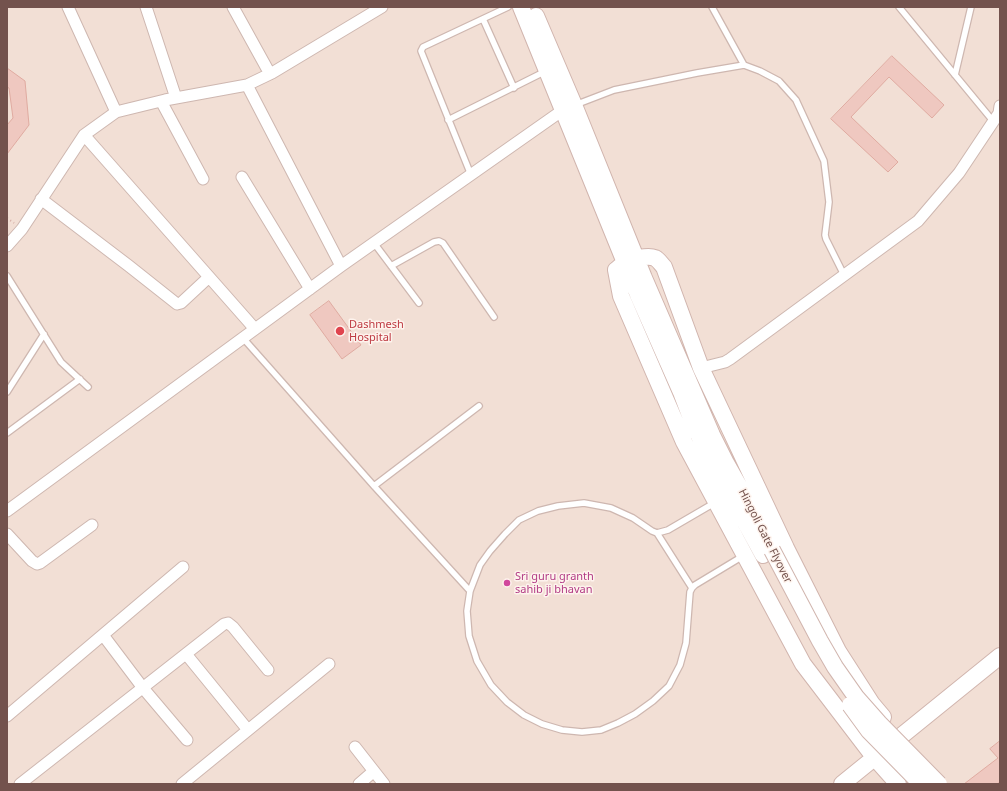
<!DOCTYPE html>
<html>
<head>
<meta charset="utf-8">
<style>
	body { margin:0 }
	#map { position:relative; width:1007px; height:791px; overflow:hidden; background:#fbeee7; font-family:"Noto Sans",sans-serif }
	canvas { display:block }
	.frame { position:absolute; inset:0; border:8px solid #73524d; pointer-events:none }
</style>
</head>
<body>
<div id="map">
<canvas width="1007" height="791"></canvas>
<div class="frame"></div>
</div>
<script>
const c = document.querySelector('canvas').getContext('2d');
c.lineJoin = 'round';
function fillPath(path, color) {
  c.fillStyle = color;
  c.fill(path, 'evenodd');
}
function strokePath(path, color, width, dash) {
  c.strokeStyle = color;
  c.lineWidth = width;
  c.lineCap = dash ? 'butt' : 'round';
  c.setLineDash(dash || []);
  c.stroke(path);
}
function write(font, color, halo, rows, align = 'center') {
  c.font = font + ' "Noto Sans",sans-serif';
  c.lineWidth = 3;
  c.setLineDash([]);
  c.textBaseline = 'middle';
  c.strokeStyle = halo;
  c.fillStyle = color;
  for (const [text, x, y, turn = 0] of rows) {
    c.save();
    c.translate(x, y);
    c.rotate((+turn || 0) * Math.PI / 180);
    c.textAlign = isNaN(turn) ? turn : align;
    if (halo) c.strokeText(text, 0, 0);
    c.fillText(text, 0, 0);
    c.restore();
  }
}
const residential = new Path2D(`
	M7,7h993v777h-993z`);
const building = new Path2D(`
	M892,56l52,49 -12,13 -43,-41 -38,40 47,45 -10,10 -57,-53z
	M7,68l18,13 4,44 -22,29v-29l6,-7 -4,-30 -2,-1z
	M329,301l32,44 -19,14 -32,-44z
	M1000,741v41l-3,2h-33l34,-26 -8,-9z`);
const path = new Path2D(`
	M7,218l7,5`);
const lane = new Path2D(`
	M712,7l32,58
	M899,7l94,114
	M483,19l31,69
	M955,75l16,-68
	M575,105l39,-15 83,-17 47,-8 16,6 19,10 17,19 28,61 5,41 -4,33 1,4 18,36
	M448,120l98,-49
	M471,175l-50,-124 2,-4 85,-40
	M374,243l45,60
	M391,266l43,-24 5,-1 4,2 51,74
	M7,276l54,86 27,25
	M243,338l131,148 96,105
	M7,392l37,-58
	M7,433l73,-54
	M374,486l105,-80
	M716,502l-48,28 -11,3 -5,-2 -19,-13 -22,-10 -27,-5 -26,3 -20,5 -19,9 -14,14 -15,17 -10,14 -10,26 -3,20 2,25 8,25 14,24 16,17 17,13 18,9 20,6 20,2 19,-2 17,-7 17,-9 18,-13 16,-15 11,-21 6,-22 4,-51 2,-4 3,-3 48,-29
	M657,533l35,55`);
const street = new Path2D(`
	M68,7l48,105
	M146,7l30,91
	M233,7l37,67
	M247,85l94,181
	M161,101l42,78
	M84,135l171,194
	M242,177l68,112
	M41,199l88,67 48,38 4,-1 28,-26
	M7,246l15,-17 62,-94 32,-23 49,-12 82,-15 25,-12 110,-66
	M701,368l24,-6 5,-3 188,-138 41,-48 40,-60 1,-7
	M7,511l334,-245 222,-156 5,-2
	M7,534l25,27 5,3 3,-1 52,-38
	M103,635l40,53 44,52
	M186,654l62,76
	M7,716l176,-149
	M355,747l29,37
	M20,784l204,-160 4,-1 5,4 35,43
	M182,784l147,-120
	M359,784l15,-13`);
const secondary = new Path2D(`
	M521,7l118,290 42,95 13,34 15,30 54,99
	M536,16l38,89 70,173 68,157 14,28 13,23 33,64
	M883,717l-11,-13 -34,-53 -52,-103 -85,-180 -37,-101c-3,-3 -5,-7 -9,-9 -7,-3 -23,1 -29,4 -4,2 -7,6 -10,8l5,26 63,146 119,222 71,93 24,27
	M842,784l158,-128`);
const secondaryBridge = new Path2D(`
	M772,550l48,91 15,26 21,30 23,26 60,61
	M850,705l19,26 52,53`);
const markers = [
	[340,331,5,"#e0444e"],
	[507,583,4,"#d1479c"]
];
const healthNames = [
	["Dashmesh",349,325],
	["Hospital",349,338]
];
const streetNames = [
	["Hingoli Gate Flyover",765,536,63]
];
const hotelNames = [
	["Sri guru granth",515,577],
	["sahib ji bhavan",515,590]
];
fillPath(residential, '#f2dfd5');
fillPath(building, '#efc8c0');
strokePath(building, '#e0aba1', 1);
strokePath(lane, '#ceb7b0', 8);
strokePath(street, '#ceb7b0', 13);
strokePath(secondary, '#d1b5ae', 18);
strokePath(path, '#d3aba3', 2, [1, 3]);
strokePath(lane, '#fff', 5.5);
strokePath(street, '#fff', 11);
strokePath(secondary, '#fff', 16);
strokePath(secondaryBridge, '#d1b5ae', 18, []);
strokePath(secondaryBridge, '#fff', 16);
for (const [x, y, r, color] of markers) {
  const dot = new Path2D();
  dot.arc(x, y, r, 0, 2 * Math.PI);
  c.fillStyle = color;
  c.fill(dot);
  strokePath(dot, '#fef3ed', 1.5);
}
write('11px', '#be3a42', '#fef3ed', healthNames, 'left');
write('11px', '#73524d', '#fef3ed', streetNames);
write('11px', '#b23c85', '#fef3ed', hotelNames, 'left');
</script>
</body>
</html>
